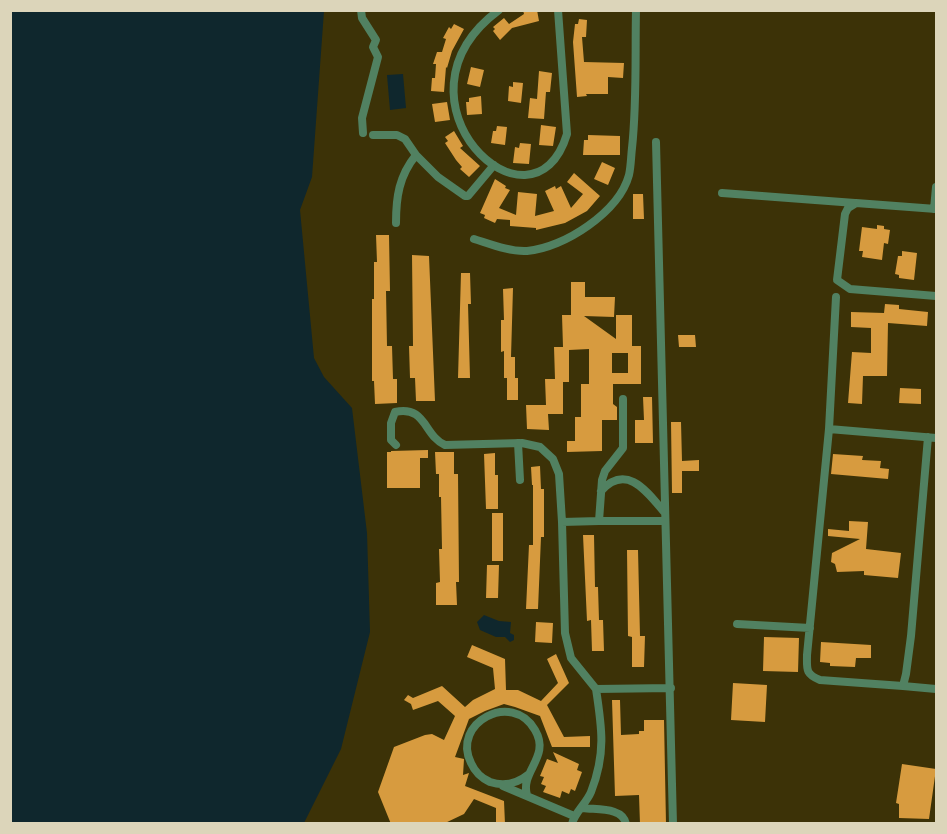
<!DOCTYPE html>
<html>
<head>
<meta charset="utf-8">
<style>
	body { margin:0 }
	#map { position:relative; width:947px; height:834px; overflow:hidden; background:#3c3207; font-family:"DejaVu Sans",sans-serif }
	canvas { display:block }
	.frame { position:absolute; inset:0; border:12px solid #dcd5ba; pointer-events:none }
</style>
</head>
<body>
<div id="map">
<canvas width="947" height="834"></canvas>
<div class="frame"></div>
</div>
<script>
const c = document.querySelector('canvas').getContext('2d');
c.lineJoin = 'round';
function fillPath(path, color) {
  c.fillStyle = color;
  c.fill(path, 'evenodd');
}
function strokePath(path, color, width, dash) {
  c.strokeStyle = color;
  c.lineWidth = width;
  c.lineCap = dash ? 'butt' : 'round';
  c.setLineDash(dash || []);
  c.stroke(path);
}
const water = new Path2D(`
	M10,11h314l-12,166 -12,33 14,148 10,19 28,31 15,125 3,99 -29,117 -37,74h-293z
	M403,74l3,34 -16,2 -3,-35z
	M484,615l15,6 12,1 -1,11 4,2v5l-4,2 -5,-5h-9l-16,-7 -3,-8z`);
const building = new Path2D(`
	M523,10h14l2,11 -27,7 -12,12 -7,-9 2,-2 -2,-2 11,-9 5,6 15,-10z
	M579,19l8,1 -1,17h-4l2,25 40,1 -1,15 -15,-1v17h-22l1,2 -10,1 -4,-55 2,-18h3z
	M454,24l10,5 -12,22 -5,17 -1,-1 -2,25 -13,-1 1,-13h3l1,-14h-3l4,-12h5l4,-13 -3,-1 6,-11 2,2z
	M471,67l13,3 -4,17 -13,-3z
	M539,71l13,2 -2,19h-4l-2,27 -16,-1 2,-20 7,1z
	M513,82l10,1 -2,20 -13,-2 1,-15 4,1z
	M481,96l1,18 -15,1 -1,-13h3v-4z
	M447,102l3,18 -15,2 -3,-18z
	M541,125l15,2 -3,19 -14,-1z
	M497,126l10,1 -2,18 -14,-2 2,-12h3z
	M454,131l9,15 -3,2 20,18 -11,11 -9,-8 2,-2 -6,-7 -11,-17 3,-2 -3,-4z
	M588,135l32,1v19h-37l1,-15h4z
	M520,143l11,1 -2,20 -16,-1 2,-16 4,1z
	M602,162l13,6 -7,17 -14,-6z
	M574,173l26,23 -13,15 -22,12 -29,7v-2l-26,-2v-6l-13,-1 -2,4 -11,-5 1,-3 -5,-2 15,-34 11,7 -1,2 5,2 -11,18 17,7 2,-23 19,2 -2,22 19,-5 -9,-20 10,-5 1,3 5,-3 10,22 12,-14 -16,-12z
	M633,194h10l1,25h-11z
	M877,225l7,1v3l6,1 -2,14 -4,-1 -2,17 -20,-3 1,-6h-4l3,-24 15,2z
	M376,235h13l1,56h-4l1,55h5l1,33h4v24l-22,1 -1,-23h-2v-82h2v-37h3z
	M902,251l15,2 -3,27 -15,-2v-3l-4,-1 3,-18h4z
	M412,255l17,1 6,145h-19l-1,-23h-5l-1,-32h4z
	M461,273h9l1,31h-3l2,74h-12z
	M571,282h14v15h30l-1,20 -30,-1 32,23v-24h16v31h9v38h-28v20l4,3v13h-15v31l-35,1v-11h8v-24h6v-33h8v-35l-20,1v32h-6v32h-15l1,16 -22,-1 -1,-24h20l-1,-26h10l-1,-32h9l-1,-32h9zM612,353h16v20h-16z
	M513,288l-2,69h4v21h3v22h-11v-22h-3v-27l-3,1v-32h3l-1,-31z
	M885,304l14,1v4l29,3 -1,14 -39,-3 -1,53h-24l-1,28 -14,-1 4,-51 19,1v-25l-20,-1v-15l33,1z
	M678,335h17l1,12h-17z
	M900,388l21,1v15l-22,-1z
	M643,397h9l1,46h-18v-23h9z
	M671,422h10l1,39 17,-1v11h-17v22h-10z
	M428,450v8h-8v30h-33v-36h4v-1z
	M435,452h19v22h4l1,108h-3l1,23h-21v-22l4,-1 -1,-33h3l-1,-52h-2v-23h-3z
	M495,453v22h3v34h-12l-2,-55z
	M833,454l30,2 -1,4 19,1 -1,7 9,1 -1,10 -57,-5z
	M540,466l1,23h3v48h-3l-3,72h-12l3,-64h4v-60h-1l-1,-18z
	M492,513h11v48h-11z
	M849,521l19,1 -2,27 35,4 -3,25 -34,-3v-4l-27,1 -2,-8 -4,-2 1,-9 28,-14 -32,-3v-7l21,2z
	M583,535h11l1,52h3l1,33h4l1,31h-12l-1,-31 -4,1z
	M627,550h11l2,86h5l-1,31h-12v-30l-4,-1z
	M487,565h12l-1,33h-12z
	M536,622l17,1 -1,20 -17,-1z
	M764,637l35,1 -1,34 -35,-1z
	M821,642l50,3v13h-15l-1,9 -25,-1v-3l-10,-1z
	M472,645l33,14 1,31h12l23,11 17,-18 -11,-24 9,-5 13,29 -22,22 17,32 26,-1v11h-38l-12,-31 -25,-9 -11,-3 -19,7 -16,8 -14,38 9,2 -1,16 6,-2 -4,13 39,15 1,23h-9v-16l-22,-9 -10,15 -21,10h-52l-13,-32 16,-45 31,-12 7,-1 12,6 11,-24 -17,-15 -25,9 -2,-6 -7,-4 4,-5 5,3 29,-12 23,21 8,-7 22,-11 -2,-21 -26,-11z
	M733,683l34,2 -2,37 -34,-2z
	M612,700h8l1,35 18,-1v-3h5v-11h20l2,104h-26l-1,-29 -24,1z
	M553,752l26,12 -2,6 5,2 -7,19 -4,-2 -2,5 -7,-3 -2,7 -17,-6 3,-6 -5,-2 3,-7 -4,-1 7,-17 11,4z
	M902,764l34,5 -7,50 -30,-1v-14l-3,-1z`);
const street = new Path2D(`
	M361,10l1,8 14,22 -3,7 5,10 -16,61 1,15
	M499,10c-121,90 34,237 68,124l-9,-124
	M373,135h24l8,4 11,16 22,22 27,19h3l26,-31
	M656,142l17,682
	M722,193l133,10
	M934,209l2,-22
	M936,209l-80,-6 -8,5 -3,6 -8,66 13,9 86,7
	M396,223c0,-26 3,-47 20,-68
	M474,239c16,5 36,13 53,12 37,-3 92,-39 102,-76 2,-9 2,-19 3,-27 5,-46 3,-92 4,-138
	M836,297l-7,132 -22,226c0,14 -2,19 13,25l83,6 3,-12 5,-38 17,-199
	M829,429l107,9
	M518,443l2,37
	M396,445l-5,-5v-17l4,-11c31,-7 29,24 50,33l77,-2 18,4 13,12 6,15 3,48 3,111 6,25 25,31 75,-1
	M601,491c26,-29 47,2 64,22
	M599,521h66
	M562,522l37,-1 3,-41 3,-9 18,-23v-49
	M737,624l73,4
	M903,686l33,3
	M503,786l71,30
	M527,795c-7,-24 24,-38 8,-65 -23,-40 -84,-7 -64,33 4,9 10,15 19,19 15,5 28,1 39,-8
	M583,808c14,2 40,-1 43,16
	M572,824c2,-11 14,-20 19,-32 15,-38 11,-64 5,-103`);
fillPath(water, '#0f272d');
fillPath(building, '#d79b3f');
strokePath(street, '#518161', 8);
</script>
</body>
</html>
